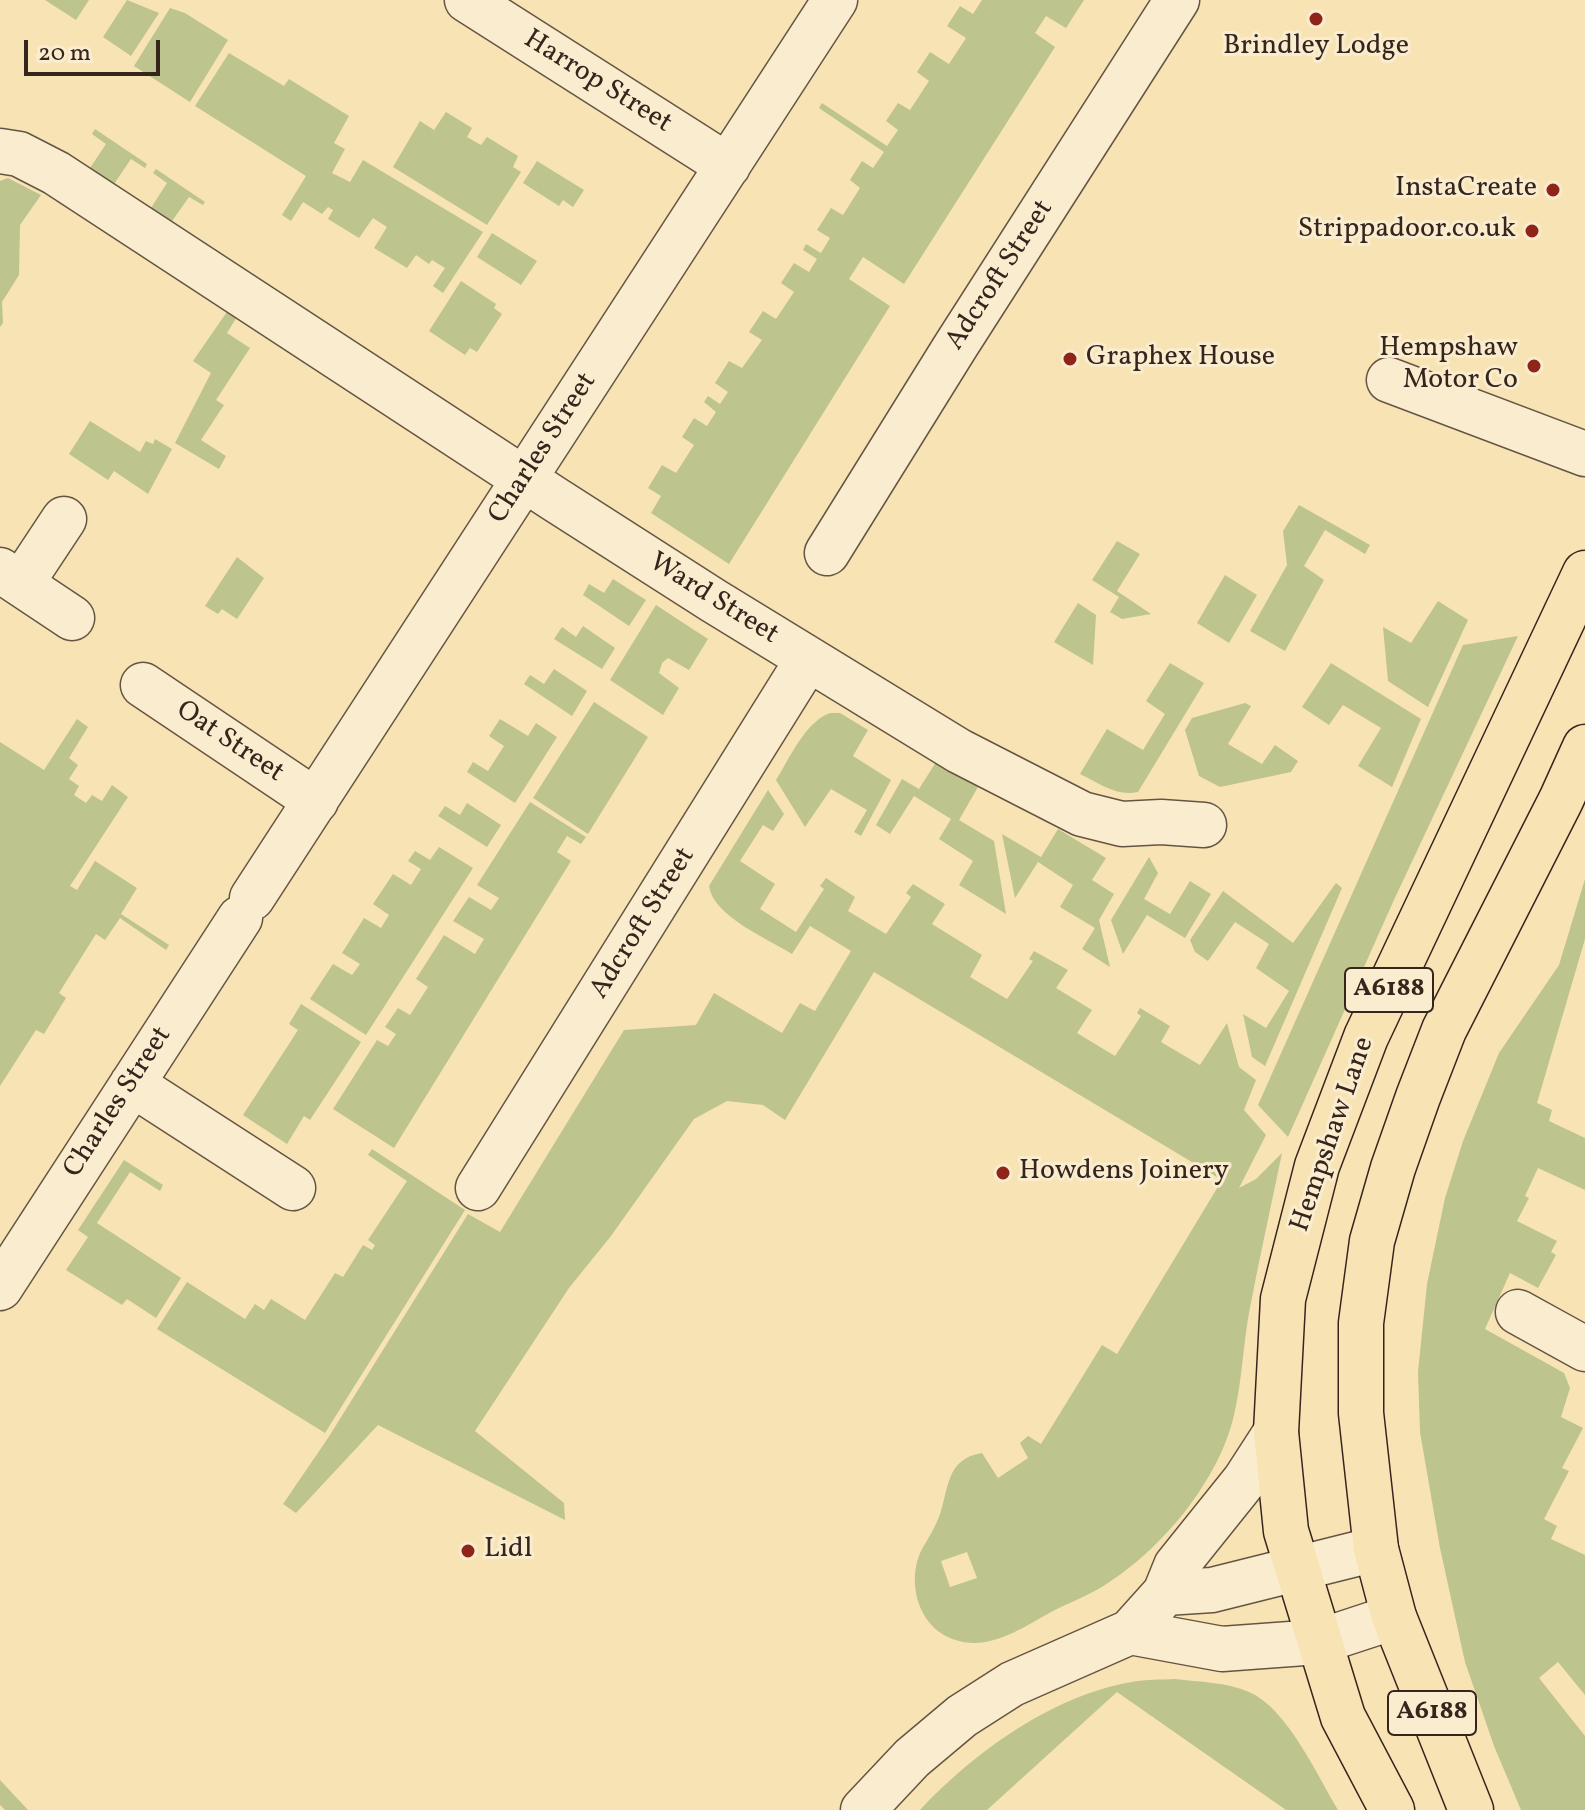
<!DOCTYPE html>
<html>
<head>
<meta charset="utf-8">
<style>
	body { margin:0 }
	#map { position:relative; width:1585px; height:1810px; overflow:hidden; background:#f8e3b5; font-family:Vollkorn,serif }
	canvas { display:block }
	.scale { position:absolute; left:24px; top:40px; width:136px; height:36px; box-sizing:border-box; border:4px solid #36251d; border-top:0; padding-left:10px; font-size:24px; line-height:28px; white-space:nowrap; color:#36251d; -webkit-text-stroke:6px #faedcf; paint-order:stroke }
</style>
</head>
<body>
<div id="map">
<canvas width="1585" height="1810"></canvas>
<div class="scale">20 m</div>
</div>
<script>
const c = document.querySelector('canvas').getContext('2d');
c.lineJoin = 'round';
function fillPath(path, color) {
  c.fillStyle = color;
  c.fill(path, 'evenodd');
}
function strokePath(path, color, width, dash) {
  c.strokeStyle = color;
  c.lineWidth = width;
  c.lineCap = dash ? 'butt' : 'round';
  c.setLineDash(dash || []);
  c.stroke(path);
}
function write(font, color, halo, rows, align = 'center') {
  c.font = font + ' Vollkorn,serif';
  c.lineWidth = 6;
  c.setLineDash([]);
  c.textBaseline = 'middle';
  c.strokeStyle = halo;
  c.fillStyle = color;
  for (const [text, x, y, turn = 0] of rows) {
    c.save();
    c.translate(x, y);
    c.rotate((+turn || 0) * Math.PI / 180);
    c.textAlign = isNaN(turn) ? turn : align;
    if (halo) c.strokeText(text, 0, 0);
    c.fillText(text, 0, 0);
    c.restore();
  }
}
const green = new Path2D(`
	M45,0h44l-13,20z
	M127,0l32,13 -28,43 -28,-19z
	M982,0h102l-18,28 -20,-12 -11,17 20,14 -151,237 -41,-27 -14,22 41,27 -161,258 -78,-51 10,-17 -13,-8 14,-23 14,8 18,-28 -12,-8 12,-19 13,8 9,-14 -12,-10 4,-6 12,8 8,-12 -13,-9 14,-22 13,7 20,-28 -13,-8 14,-21 13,8 18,-27 -13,-9 13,-20 15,9 8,-13 -14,-9 3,-6 15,9 9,-15 -13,-8 14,-22 12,7 17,-27 -10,-8 12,-19 11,7 11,-16 -65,-44 3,-5 65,43 11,-16 -12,-9 12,-18 12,7 19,-29 -12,-9 13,-20 19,12 17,-26 -19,-12 13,-20 13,8z
	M170,8l15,5 43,27 -38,62 -56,-36z
	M229,53l55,33 5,-7 60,37 -15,27 11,6 -13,24 18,9 13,-22 120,72 -40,61 -10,-7 12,-18 -13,-8 -3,4 -13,-9 -9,13 -33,-20 13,-21 -14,-9 -14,20 -31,-19 5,-9 -5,-3 -6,7 -19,-12 -12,19 -9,-6 24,-39 -111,-70z
	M446,112l26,16 -5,9 14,8 6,-8 31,19 -5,11 8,5 -34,53 -94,-58 27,-46 14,9z
	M95,129l52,35 -2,4 -14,-9 -19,28 -24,-16 18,-27 -14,-10z
	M537,161l47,29 -11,17 -10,-7 -4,6 -36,-23z
	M156,169l49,33 -2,3 -14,-8 -19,27 -21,-13 18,-28 -14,-10z
	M8,178l33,17 -21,30 -1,50 -17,27 1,21 -3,4v-146z
	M492,233l45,28 -16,24 -44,-28z
	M461,281l35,23 -2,4 8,6 -25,38 -7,-4 -5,7 -36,-24z
	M231,306l9,6 -13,21 23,15 -34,52 8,5 -23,35 25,16 -7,13 -44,-26 36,-70 -18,-12z
	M90,421l50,31 6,-11 7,3 2,-5 17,10 -24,45 -34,-23 -6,9 -39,-26z
	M1299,505l71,40 -5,9 -40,-24 -21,36 20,14 -39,71 -35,-20 37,-66 -4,-34z
	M1117,541l23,13 -23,37 34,23 -29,5 -12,-7 9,-15 -27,-17z
	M237,557l27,21 -27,41 -15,-10 -4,5 -13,-8z
	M1225,575l32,20 -28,48 -32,-20z
	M613,579l33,21 -17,26 -46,-31 6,-11 15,9z
	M1438,601l30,19 -40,87 -40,-26 -5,-54 28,16z
	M1078,603l18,12 -3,50 -39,-23z
	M656,605l52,34 -19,31 -21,-12 -6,5 -3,10 20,15 -16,27 -53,-35z
	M583,626l32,22 -13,21 -48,-30 8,-12 14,10z
	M1518,636l-125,266 -105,235 -30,-32 205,-460z
	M1170,663l34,20 -66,109c-21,5 -39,-9 -58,-18l27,-45 36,21 22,-36 -19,-13z
	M1331,663l90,56 -29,68 -34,-21 23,-38 -38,-23 -14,20 -27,-18z
	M554,669l33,22 -15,25 -48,-32 6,-9 14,9z
	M594,702l54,35 -60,97 -55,-36z
	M1245,703l6,3 -23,38 34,20 13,-19 23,16 -7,11 -71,15 -21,-11 -14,-46 7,-12z
	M830,713h10l28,17 -15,26 38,24 -30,56 -7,-4 13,-22 -36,-21 -26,38 -29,-47c14,-22 29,-58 54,-67z
	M77,719l11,8 -19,31 9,7 -9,14 10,7 -5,9 12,8 6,-8 10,6 10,-16 16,12 -58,89 7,4 18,-29 42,27 -16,26 48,31 -3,5 -46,-32 -15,22 -9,-6 -37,59 7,5 -22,36 -8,-4 -36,56v-344l44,28z
	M500,719l28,17 8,-13 21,14 -42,66 -48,-31 6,-10 15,9 16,-25 -15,-10z
	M936,762l42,25 -19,33 35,21 12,73 -47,-29 14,-24 -34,-22 12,-20 -37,-23 -24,38 -14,-9 26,-46 17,10z
	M768,790l16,24 -11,17 -10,-6 -23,36 35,23 -15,25 36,23 28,-43 -4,-3 6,-8 29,19 -7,14 38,23 25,-37 -5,-4 7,-9 32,20 -13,20 50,31 -12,22 37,22 26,-38 -4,-2 5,-8 34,19 -12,18 36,22 -15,23 38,23 26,-40 -4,-3 3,-5 30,18 -9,16 39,23 27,-42 12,44 17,13 -12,30 22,25 -27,53 17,-9 26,-26c-11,53 -23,107 -33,160 -6,34 -7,68 -15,102 -15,66 -73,135 -129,170 -17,11 -37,18 -54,27 -34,19 -69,44 -107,23 -28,-16 -37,-57 -22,-86 6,-10 12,-20 17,-32 10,-27 6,-58 43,-64l16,25 30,-20 -8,-15 8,-7 13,8 61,-99 15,9 105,-174 -348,-208 -89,148 -22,-15 -36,-4 -33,18 -83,117 -42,52 -94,143 89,72 1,17 -187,-95 -82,88 -13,-9 45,-66 140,-224 32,18 124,-202 72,-5 18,-32 68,40 18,-30 15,8 36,-60 -41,-25 -18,28c-24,-15 -79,-38 -83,-68zM967,1552l10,26 -27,9 -9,-26z
	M530,802l56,35 -5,7 -14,-8 -10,16 14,9 -177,287 -61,-39 44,-69 11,6 8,-12 -11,-7 13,-19 12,7 18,-28 -12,-8 28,-44 31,19 9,-15 -31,-18 16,-24 22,13 8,-12 -22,-13z
	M467,803l34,22 -14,22 -49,-31 7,-10 15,9z
	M1058,829l48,29 -14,22 22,14 -15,26 11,47 -28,-18 13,-21 -35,-21 13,-22 -35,-23 -23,36 -13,-64 39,23z
	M439,847l34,21 -107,167 -56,-36 23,-35 19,11 8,-11 -18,-11 22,-35 17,10 8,-13 -16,-11 20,-30 18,11 10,-16 -13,-8 7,-10 15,9z
	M1149,857l9,16 -14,26 26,15 20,-33 21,13 -26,44 -38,-23 -24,39 -12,-34z
	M1585,879v60l-48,164 15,7 -3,11 36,17v52l-47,-22 -13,28 4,2 -12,23 40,20 -6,11 5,3 -18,33 -28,-15 -25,56 79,44 6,15 -9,29 22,11 -21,40 7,3 -25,48 13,7 -6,13 34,16v140l-27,-33 -19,16 46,58v74h-64l-27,-64 -29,-84 -25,-114 -20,-116 -2,-60 9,-88 18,-86 18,-57 36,-88 60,-88z
	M1336,883l6,5 -77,178 -13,-9 -9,-43 23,14 23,-37 -33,-23 13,-24 -34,-22 -27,39 -13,-9 -5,-12 33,-49 70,52z
	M301,1004l60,38 -51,78 -6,-4 -17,28 -44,-29 55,-85 -9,-6z
	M372,1149l93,61 -140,223 -168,-104 30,-47 58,37 10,-15 9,6 7,-11 34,21 30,-47 8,4 20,-32 9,5 3,-5 -7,-5 39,-59 -39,-26z
	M124,1160l39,25 -3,6 -30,-19 -33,51 84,55 -25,40 -29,-19 -5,6 -56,-35 22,-33 -10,-7z
	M1175,1679c24,3 52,3 74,13 38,16 68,83 89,118h-52l-169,-118 -130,118h-67c53,-57 133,-115 212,-128 14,-3 29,-2 43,-3z
	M0,1780l28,30h-23l-5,-5z`);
const minor = new Path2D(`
	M467,0l261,166
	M0,151l19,3 37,19 497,325 161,103 245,150 123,63 40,10 39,-2 43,3
	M1389,380l196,74
	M827,553l128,-206 222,-347
	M0,570l72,48
	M21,584l43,-65
	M143,685l173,116
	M252,898l583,-898
	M132,1084l161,104
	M478,1188l330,-529
	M0,1288l240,-370
	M1518,1312l67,37
	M1165,1593l47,-3 164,-41
	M1130,1632l92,17 96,-7 76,-25
	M863,1810l49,-52 50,-42 50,-32 118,-52 35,-39 11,-27 69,-86 31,-48`);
const major = new Path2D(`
	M1392,1810l-49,-93 -57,-186 -10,-99 7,-133 34,-133 49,-129 219,-464
	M1471,1810l-77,-193 -18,-68 -15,-136v-90l11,-82 21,-73 25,-71 26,-67 117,-230 24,-53`);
const markers = [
	[1316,19,8,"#8f2418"],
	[1553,190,8,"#8f2418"],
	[1532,231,8,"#8f2418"],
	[1070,359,8,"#8f2418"],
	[1534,366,8,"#8f2418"],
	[1003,1173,8,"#8f2418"],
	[468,1551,8,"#8f2418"]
];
const shields = [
	[1389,990,88],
	[1432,1713,88]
];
const shieldNames = [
	["A6188",1389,990],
	["A6188",1432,1713]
];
const poiNames = [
	["Brindley Lodge",1316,48,"center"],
	["InstaCreate",1537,190],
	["Strippadoor.co.uk",1516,231],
	["Hempshaw",1518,350],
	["Motor Co",1518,382],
	["Graphex House",1086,359,"left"],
	["Howdens Joinery",1019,1173,"left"],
	["Lidl",484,1551,"left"]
];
const streetNames = [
	["Harrop Street",597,83,32],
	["Adcroft Street",1001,276,-57],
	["Charles Street",544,449,-57],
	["Ward Street",713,600,32],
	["Oat Street",229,743,34],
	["Adcroft Street",644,924,-58],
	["Charles Street",119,1103,-57],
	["Hempshaw Lane",1334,1135,-71]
];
fillPath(green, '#bdc48e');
strokePath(minor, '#665443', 47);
strokePath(major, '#36251d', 47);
strokePath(minor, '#faedcf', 44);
strokePath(major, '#f8e3b5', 44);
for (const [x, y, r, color] of markers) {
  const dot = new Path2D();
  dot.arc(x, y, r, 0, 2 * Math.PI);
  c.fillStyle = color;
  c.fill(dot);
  strokePath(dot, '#faedcf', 3);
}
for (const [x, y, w] of shields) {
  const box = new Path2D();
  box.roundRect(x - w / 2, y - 22, w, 44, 6);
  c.fillStyle = '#faedcf';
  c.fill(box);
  strokePath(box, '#36251d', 2);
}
write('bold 26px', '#36251d', null, shieldNames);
write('28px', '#36251d', '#faedcf', poiNames, 'right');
write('28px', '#36251d', '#faedcf', streetNames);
</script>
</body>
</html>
